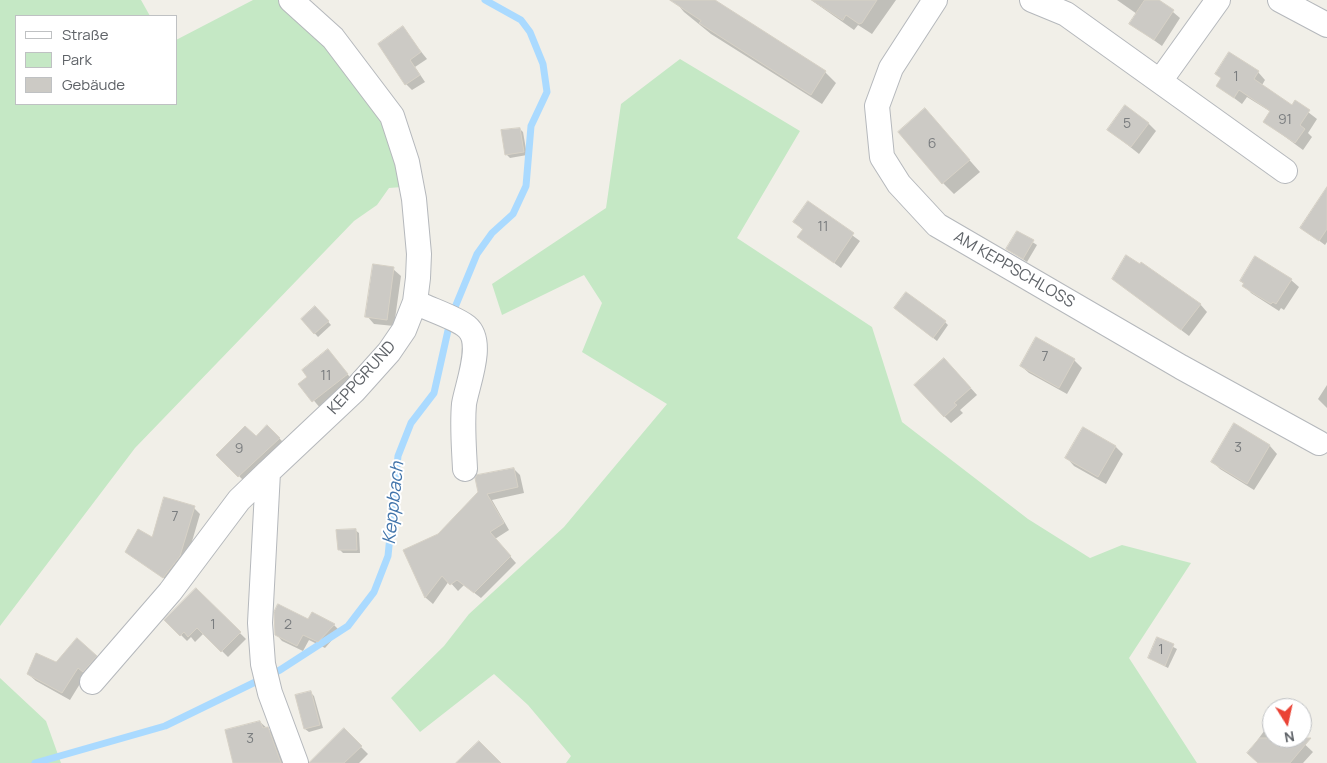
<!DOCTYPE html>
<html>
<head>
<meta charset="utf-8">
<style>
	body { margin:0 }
	#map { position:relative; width:1327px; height:763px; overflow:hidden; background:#f1efe8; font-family:Manrope,sans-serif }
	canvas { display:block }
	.legend { position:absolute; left:15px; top:15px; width:162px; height:90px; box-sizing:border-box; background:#fff; border:1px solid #bfc1c3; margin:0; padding:6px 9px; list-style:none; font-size:15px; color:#5f6368 }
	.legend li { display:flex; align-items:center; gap:10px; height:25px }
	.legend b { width:25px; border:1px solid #bfc1c3 }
	.north { position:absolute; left:1262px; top:698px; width:50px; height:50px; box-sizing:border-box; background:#fff; border:1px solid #bfc1c3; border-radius:50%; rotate:170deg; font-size:14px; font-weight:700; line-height:20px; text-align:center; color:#5f6368 }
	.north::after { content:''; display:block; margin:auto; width:18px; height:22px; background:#ea4335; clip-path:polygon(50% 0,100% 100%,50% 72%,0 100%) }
</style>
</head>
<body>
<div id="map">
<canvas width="1327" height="763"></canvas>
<ul class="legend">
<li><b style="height:6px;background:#fff"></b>Straße</li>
<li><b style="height:14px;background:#c5e8c5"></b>Park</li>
<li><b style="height:14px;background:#cccac5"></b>Gebäude</li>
</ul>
<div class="north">N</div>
</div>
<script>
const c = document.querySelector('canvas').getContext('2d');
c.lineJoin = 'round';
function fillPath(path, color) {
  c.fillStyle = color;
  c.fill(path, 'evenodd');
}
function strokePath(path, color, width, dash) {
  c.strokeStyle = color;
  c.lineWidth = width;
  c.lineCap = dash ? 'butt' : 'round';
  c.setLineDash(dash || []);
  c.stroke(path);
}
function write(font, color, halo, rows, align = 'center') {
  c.font = font + ' Manrope,sans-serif';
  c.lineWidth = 4;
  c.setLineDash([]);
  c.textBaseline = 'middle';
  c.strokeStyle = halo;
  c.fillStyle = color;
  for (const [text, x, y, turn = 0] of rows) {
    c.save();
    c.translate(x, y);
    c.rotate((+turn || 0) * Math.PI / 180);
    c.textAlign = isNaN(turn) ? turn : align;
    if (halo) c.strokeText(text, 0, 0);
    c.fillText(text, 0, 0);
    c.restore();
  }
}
const green = new Path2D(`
	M0,0h141l9,16h-134v88h160v-64l77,-40h31l45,45 56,75 17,67 -13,1 -12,17 -23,16 -219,227 -135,178z
	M680,59l120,72 -63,107 135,89 30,95 126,97 62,39 32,-13 69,18 -62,95 68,105h-631l5,-7 -43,-51 -34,-31 -74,58 -29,-34 53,-52 25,-32 95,-87 103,-123 -85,-52 20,-49 -18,-28 -82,40 -10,-31 114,-76 15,-104z
	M0,678l46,43 15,42h-61z`);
const shadow = new Path2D(`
	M674,0h38l113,72 11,11 -14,21 -111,-70 -27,-22z
	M811,0h85l-24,34 -14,-9 -4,5z
	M1117,0h42l21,18 -18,28 -31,-22 6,-10z
	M402,28l25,31 -12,8 10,15 -13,8 -6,-6z
	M1258,72l7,8 -3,5 30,21 3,-4 22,17 -9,14 4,4 -9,13 -38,-28 6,-10 -24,-15 -5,7 -24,-18 4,-7 -6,-6z
	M925,110l55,62 -26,22 -11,-11z
	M1148,123l8,8 -17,23 -30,-24z
	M520,129l3,3 4,23 -17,3 -4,-4z
	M1327,190v52l-2,3 -23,-17z
	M808,203l52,38 -19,27 -42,-31 4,-7 -8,-8z
	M1017,232l20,13 -10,17 -19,-13z
	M393,269l8,7 -7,50 -20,-2 -7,-8z
	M1114,279l86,25 7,8 -18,24z
	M1291,280l8,7 -15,23 -3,-2 -2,3 -28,-18 -10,-12z
	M315,307l16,18 -13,12 -16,-18z
	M899,311l46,11 3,3 -11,16z
	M328,351l26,31 -33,27 -21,-25 9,-6z
	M1074,360l8,8 -15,26 -38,-21 -8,-7z
	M951,366l26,29 -17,15 3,3 -12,10 -7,-7z
	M1327,385v23l-9,-9z
	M1235,425l35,21 7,8 -23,36 -34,-21 -8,-8z
	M267,426l18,18 -40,38 -27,-27 38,-17z
	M1084,428l32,19 7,7 -17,30 -32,-18 -7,-8z
	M514,469l6,6 4,18 -32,7 17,30 -14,9 21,24 -35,35 -17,-13 -6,6 -9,-10 -16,23 -7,-6 -21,-47 34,-16z
	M194,508l6,6 -14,48 -16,21 -43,-32 26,-12z
	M355,530l4,3 1,20h-17l-4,-4z
	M196,590l50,49 -18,18 -24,-24 -9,9 -4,-5 -4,4 -21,-21z
	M312,614l22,11 6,6 -15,17 -16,-8 -6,11 -21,-10 -6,-7 33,-14z
	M1158,639l19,10 -9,19 -19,-10z
	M96,656l7,8 -17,10 -16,26 -34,-19 -8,-7 28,-11z
	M311,693l3,3 9,32 -14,4 -4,-3z
	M260,722l15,13 10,28h-50z
	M1270,723l2,3v12h26l15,14 -10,11h-44l-11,-10z
	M344,730l24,24 -9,9h-40z`);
const stream = new Path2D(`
	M35,763l130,-37 115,-56 68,-44 26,-34 14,-36 10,-100 13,-33 23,-30 17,-76 26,-63 15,-21 21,-19 13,-28 5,-60 16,-34 -4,-28 -13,-32 -9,-12 -36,-20`);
const building = new Path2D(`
	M670,0h45l111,71 -15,24 -112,-72 2,-2z
	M812,0h65l-15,23 -3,1 -13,-9 -3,5z
	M1145,0h14l15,10 -20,30 -25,-16z
	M403,26l18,26 -11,8 10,15 -15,10 -27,-41z
	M1229,52l30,19 -5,8 38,26 3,-5 15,10 -10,15 5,4 -10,14 -32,-21 7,-11 -31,-21 -5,8 -18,-12 5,-8 -6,-4z
	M1125,105l24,18 -18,24 -24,-17z
	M925,108l45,52 -28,24 -44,-52z
	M520,128l4,24 -19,3 -4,-25z
	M1327,187v42l-8,12 -19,-13z
	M808,201l46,32 -20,30 -37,-26 6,-8 -10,-7z
	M1017,231l17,9 -11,19 -17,-10z
	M1126,255l14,9 1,-2 60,42 -20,26 -69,-51z
	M1255,256l37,23 -16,25 -3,-2 -2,2 -15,-9 -14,-9 2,-3 -4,-2z
	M373,264l21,3 -7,53 -22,-3z
	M906,292l40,29 -13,17 -39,-30z
	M315,306l14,15 -15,13 -13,-15z
	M1036,337l39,22 -16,29 -39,-22z
	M328,349l20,25 -36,28 -14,-18 9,-7 -5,-7z
	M944,358l27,30 -17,15 3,2 -13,12 -30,-32z
	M1234,423l36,22 -23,39 -36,-22z
	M267,425l13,13 -42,39 -22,-22 29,-29 11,10z
	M1083,427l33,19 -18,31 -33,-19z
	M514,468l4,19 -31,7 17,29 -14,9 21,24 -37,37 -17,-13 -7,5 -8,-9 -17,22 -22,-48 35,-16 40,-42 -3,-14 2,-3z
	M164,497l31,9 -15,50 -17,22 -38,-26 13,-23 14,8z
	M356,529l1,21h-19l-2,-20z
	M196,588l45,44 -20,20 -24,-24 -9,9 -4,-5 -4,4 -16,-16z
	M278,604l30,15 4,-7 23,12 -17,18 -15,-7 -6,11 -22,-11 -1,-23z
	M1157,637l17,7 -9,22 -17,-8z
	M77,638l20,18 -14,16 -5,-4 -16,25 -35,-19 9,-21 20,9z
	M311,691l9,34 -16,4 -9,-34z
	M260,721l3,7 5,-1 13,36h-48l-8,-33z
	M344,728l18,18 -18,17h-35z
	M1260,738h51l-21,25h-32l-11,-10z
	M479,741l22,22h-45z`);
const street = new Path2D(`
	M291,0l42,38 59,78 15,46 7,37 5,55 -1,24 -3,24 -11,28 -15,22 -35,39 -86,81 -8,151 3,41 7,29 26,70
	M935,0l-44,68 -14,38 5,51 17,27 38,41 244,142 138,76
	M1032,0l34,14 219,157
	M1280,0l47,25
	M1160,81l58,-81
	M415,302c13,7 42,16 52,25 18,15 0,58 -3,77 -2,22 0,43 1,65
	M92,682l78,-90 69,-92 29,-28`);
const numberNames = [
	["1",1236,77],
	["91",1285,120],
	["5",1127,124],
	["6",932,144],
	["11",823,227],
	["7",1045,357],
	["11",326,376],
	["3",1238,448],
	["9",239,449],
	["7",175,517],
	["1",213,625],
	["2",288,625],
	["1",1161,650],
	["3",250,739]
];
const streetNames = [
	["AM KEPPSCHLOSS",1014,270,30],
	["KEPPGRUND",362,378,-48]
];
const waterNames = [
	["Keppbach",394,503,-84]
];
fillPath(green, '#c5e8c5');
fillPath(shadow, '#0003');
strokePath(stream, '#aadaff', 7);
fillPath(building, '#cccac5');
strokePath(building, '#d6d1c6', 1);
strokePath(street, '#b5b8bc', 26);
strokePath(street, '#fff', 24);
write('14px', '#7a7d7f', null, numberNames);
write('16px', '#5f6368', '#fff', streetNames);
write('italic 18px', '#4174aa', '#fff', waterNames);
</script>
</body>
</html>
